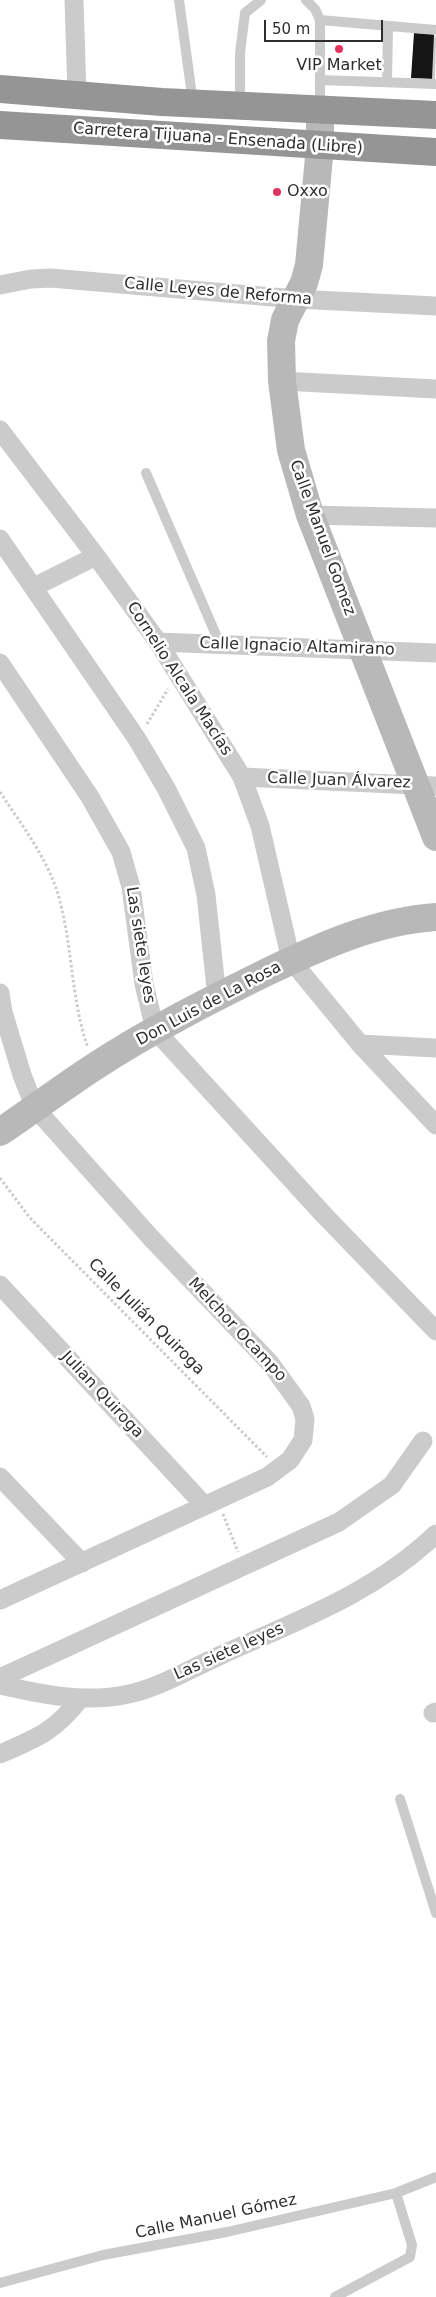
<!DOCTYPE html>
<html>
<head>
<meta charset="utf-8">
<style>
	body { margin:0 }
	#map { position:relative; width:436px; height:2297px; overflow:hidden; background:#fff; font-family:"DejaVu Sans",sans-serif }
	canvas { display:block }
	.scale { position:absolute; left:264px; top:20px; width:119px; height:22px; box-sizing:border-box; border:2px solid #2e2e2e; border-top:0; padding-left:6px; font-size:15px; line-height:18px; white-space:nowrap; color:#2e2e2e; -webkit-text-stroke:4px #fff; paint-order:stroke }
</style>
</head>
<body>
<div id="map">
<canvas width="436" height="2297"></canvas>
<div class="scale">50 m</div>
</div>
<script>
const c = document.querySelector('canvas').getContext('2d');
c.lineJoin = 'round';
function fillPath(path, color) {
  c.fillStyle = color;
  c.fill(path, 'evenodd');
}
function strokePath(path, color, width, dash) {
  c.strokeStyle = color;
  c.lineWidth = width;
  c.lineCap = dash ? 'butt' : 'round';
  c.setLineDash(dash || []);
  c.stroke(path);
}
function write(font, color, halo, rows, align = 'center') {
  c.font = font + ' "DejaVu Sans",sans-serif';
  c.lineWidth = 5;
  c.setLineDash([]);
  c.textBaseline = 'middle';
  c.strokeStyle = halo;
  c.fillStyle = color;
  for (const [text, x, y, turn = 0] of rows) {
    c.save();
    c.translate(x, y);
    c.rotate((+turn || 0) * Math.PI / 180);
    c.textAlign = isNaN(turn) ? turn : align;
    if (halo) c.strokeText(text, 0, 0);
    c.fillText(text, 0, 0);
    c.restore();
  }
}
const shadow = new Path2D(`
	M434,35l2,2 -1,43 -19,-1 -3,-2z`);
const building = new Path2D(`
	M414,33l20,1 -2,45 -21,-1z`);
const path = new Path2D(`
	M147,724l21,-35
	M0,792c21,32 45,63 57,99 16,51 13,106 31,157
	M0,1178l30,40 237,239
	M223,1514l15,38`);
const lane = new Path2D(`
	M179,0l14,103
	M306,0l9,9 5,11
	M320,80v-60l116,10
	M387,82l1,-55
	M240,105v-52l5,-40 16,-13
	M320,108v-28l116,4
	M146,473l74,171
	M400,1799l36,114
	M0,2283l103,-28 124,-23 169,-39 40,-16
	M335,2297l75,-40 2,-12 -16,-52`);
const street = new Path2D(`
	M74,0l3,95
	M0,285l31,-6 20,-1 245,21 140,7
	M282,381l154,8
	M0,430l96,126 62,86 84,135 18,49 31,134 69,84 76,81
	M310,515l126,3
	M0,539l137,200 29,49 30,60 10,47 11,102
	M34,587l62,-31
	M158,642l278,11
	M0,663l90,134 31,55 10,35 13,97 11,46 169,185 112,116
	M242,777l194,9
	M0,993l3,19 19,63 13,33 117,131 118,124 31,43 4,13 -2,21 -13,20 -23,17 -267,123
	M360,1044l76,4
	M0,1285l204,220
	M0,1477l82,86
	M0,1678l339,-156 53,-37 31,-44
	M0,1685c41,9 82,18 124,10 33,-6 64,-25 95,-39 77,-35 154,-62 217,-122
	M433,1713l3,-1
	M0,1754c37,-16 55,-23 80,-55`);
const secondary = new Path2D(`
	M320,110v36l-11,119 -5,18 -19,37 -4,21 1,40 9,69 19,65 126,322
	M0,1132c31,-21 62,-44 94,-65 55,-36 114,-66 173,-95 54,-26 109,-51 169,-55`);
const highway = new Path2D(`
	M0,89l162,13 274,13
	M0,125l436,27`);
const markers = [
	[339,49,5,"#e1345b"],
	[277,192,5,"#e1345b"]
];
const poiNames = [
	["VIP Market",339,66],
	["Oxxo",287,192,"left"]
];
const streetNames = [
	["Carretera Tijuana - Ensenada (Libre)",218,139,4],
	["Calle Leyes de Reforma",218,292,5],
	["Calle Manuel Gomez",322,538,70],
	["Calle Ignacio Altamirano",297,647,2],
	["Cornelio Alcala Macías",179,679,57],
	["Calle Juan Álvarez",339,781,2],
	["Las siete leyes",140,945,81],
	["Don Luis de La Rosa",209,1004,-28],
	["Calle Julián Quiroga",146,1317,45],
	["Melchor Ocampo",237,1330,47],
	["Julian Quiroga",102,1395,47],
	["Las siete leyes",229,1652,-24],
	["Calle Manuel Gómez",216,2217,-12]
];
fillPath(shadow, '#0003');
fillPath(building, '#151515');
strokePath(path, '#cbcbcb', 3, [2.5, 2.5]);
strokePath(lane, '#cbcbcb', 10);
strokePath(street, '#cbcbcb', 19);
strokePath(secondary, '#b8b8b8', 28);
strokePath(highway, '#959595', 28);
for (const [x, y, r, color] of markers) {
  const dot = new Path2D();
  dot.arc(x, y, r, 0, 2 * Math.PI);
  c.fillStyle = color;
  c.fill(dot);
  strokePath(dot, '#fff', 2);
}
write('16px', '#2e2e2e', '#fff', poiNames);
write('16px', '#2e2e2e', '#fff', streetNames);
</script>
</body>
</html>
